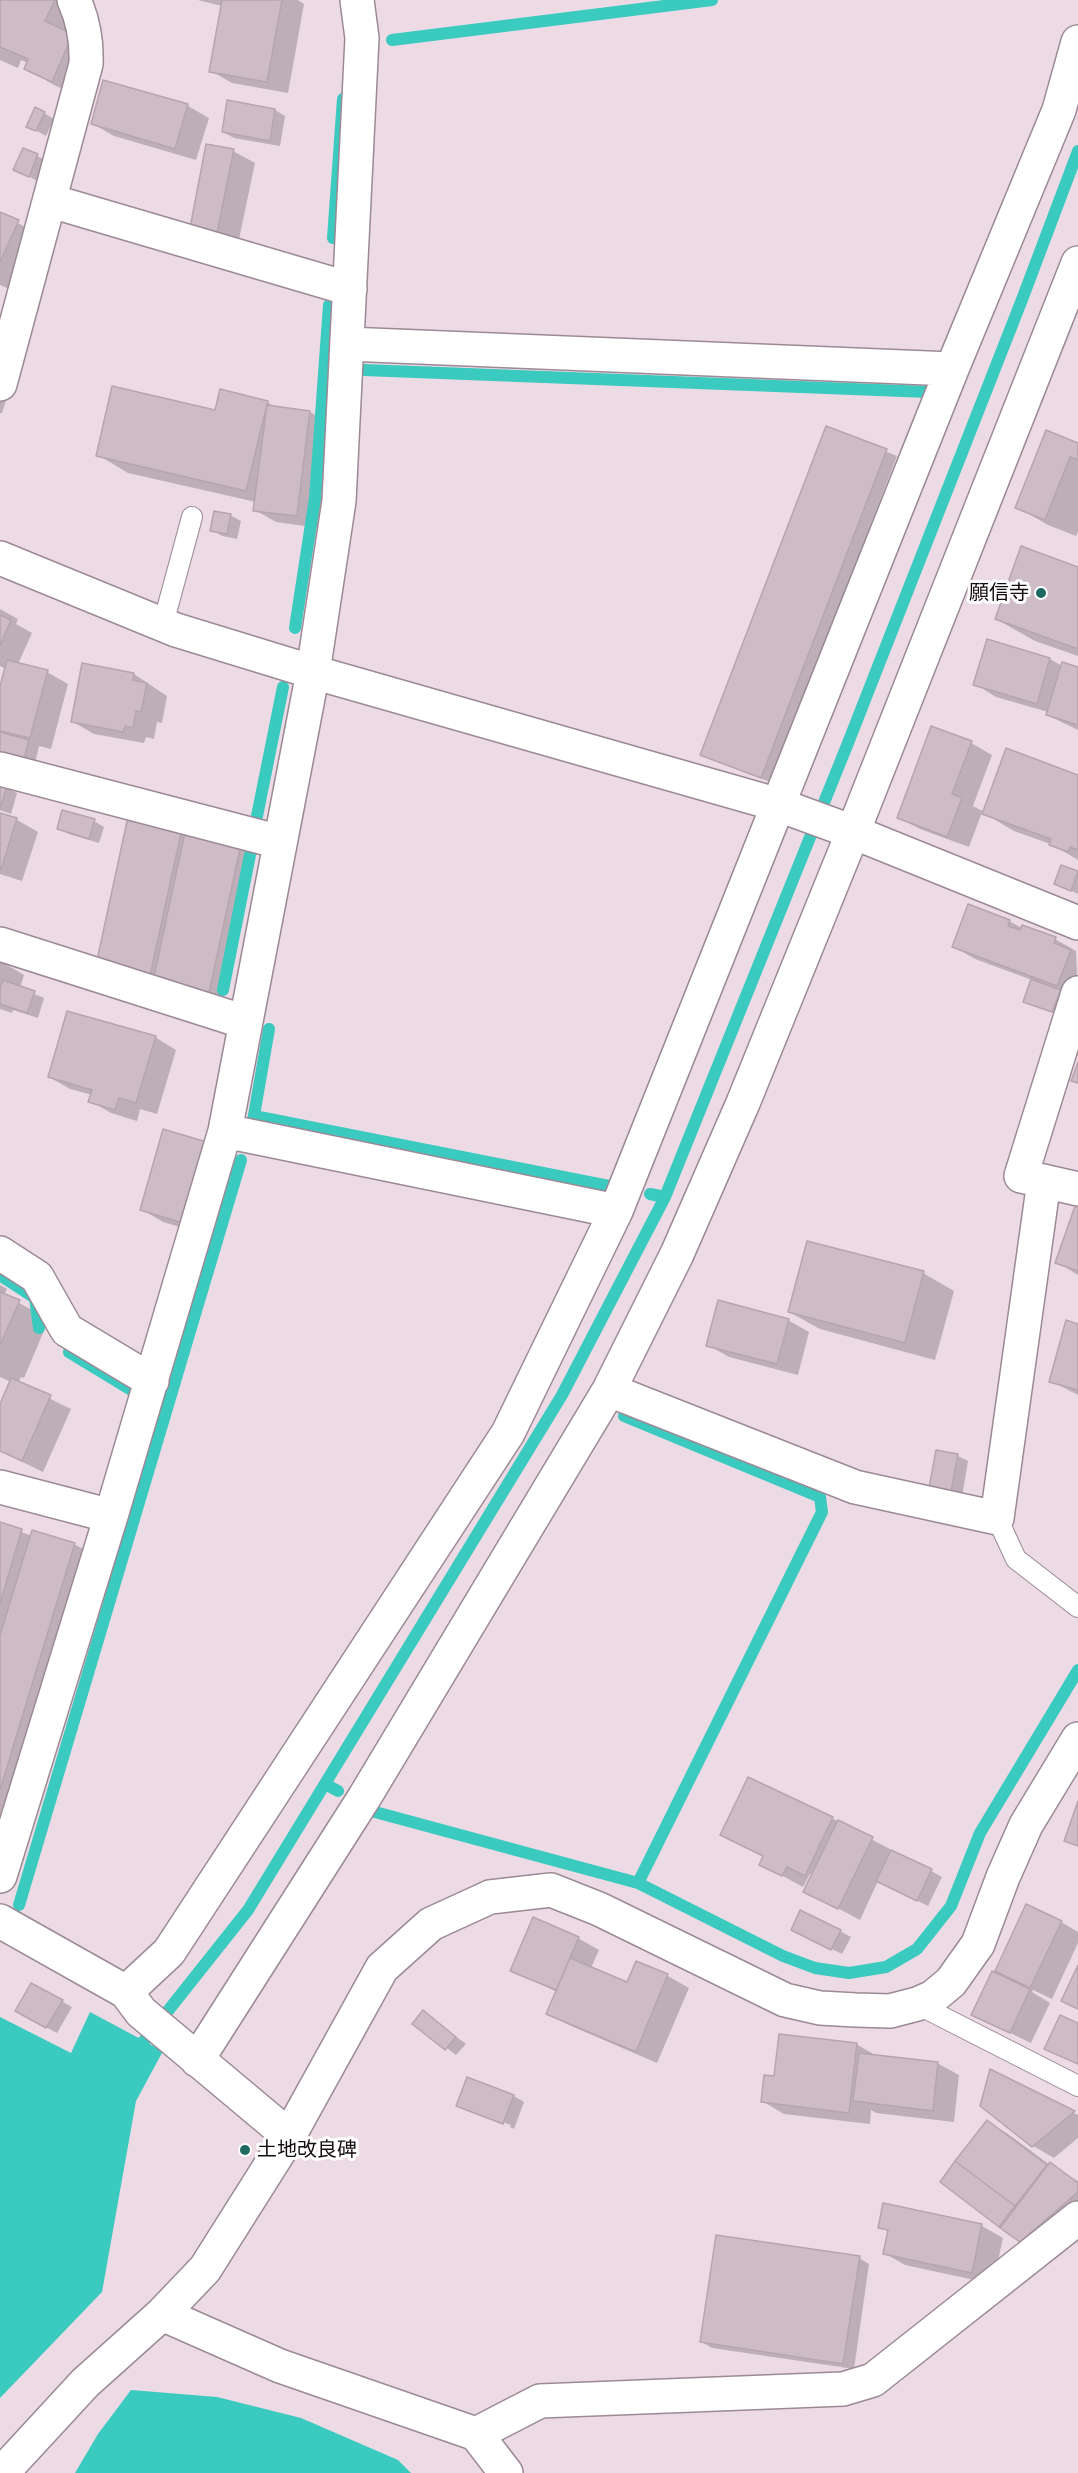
<!DOCTYPE html>
<html>
<head>
<meta charset="utf-8">
<style>
	body { margin:0 }
	canvas { display:block; background:#ecdae5 }
</style>
</head>
<body>
<canvas width="1078" height="2473"></canvas>
<script>
const c = document.querySelector('canvas').getContext('2d');
c.lineJoin = 'round';
function fillPath(path, color) {
  c.fillStyle = color;
  c.fill(path, 'evenodd');
}
function strokePath(path, color, width, dash) {
  c.strokeStyle = color;
  c.lineWidth = width;
  c.lineCap = dash ? 'butt' : 'round';
  c.setLineDash(dash || []);
  c.stroke(path);
}
function write(font, color, halo, rows, align = 'center') {
  c.font = font + ' "Work Sans","Noto Sans JP",sans-serif';
  c.lineWidth = 6;
  c.setLineDash([]);
  c.textBaseline = 'middle';
  c.strokeStyle = halo;
  c.fillStyle = color;
  for (const [text, x, y, turn = 0] of rows) {
    c.save();
    c.translate(x, y);
    c.rotate((+turn || 0) * Math.PI / 180);
    c.textAlign = isNaN(turn) ? turn : align;
    if (halo) c.strokeText(text, 0, 0);
    c.fillText(text, 0, 0);
    c.restore();
  }
}
const water = new Path2D(`
	M90,2012l73,39 -27,50 -34,191 -102,106v-381l71,36z
	M131,2390l86,7 84,21 97,42 13,13h-336l23,-39z`);
const shadow = new Path2D(`
	M0,0h70l7,37 26,16 -20,45 -27,-12 -30,-17 2,-6 -7,-3 -3,8 -18,-8z
	M198,0h100l6,4 -16,89 -56,-10 -21,-12 11,-65z
	M104,82l84,24 21,12 -13,42 -82,-24 -21,-12z
	M275,110l10,6 -5,30 -46,-8 -11,-6z
	M44,113l10,6 -8,17 -18,-10z
	M23,150l25,11 -9,21 -13,-7z
	M233,151l22,12 -17,81 -26,-5z
	M0,214l39,20 -25,57 -14,-6z
	M0,330l24,13 -22,70h-2z
	M267,402l10,6 33,4 21,12 -13,104 -42,-6 -21,-12 1,-8 -128,-29 -30,-18z
	M827,428l70,28 -125,327 -70,-29z
	M1078,444v88l-2,4 -28,-11 -31,-18z
	M230,515l11,6 -4,18 -15,-3 -10,-6z
	M1078,568v88l-43,-15 -39,-22z
	M0,609l18,10 -2,5 16,9 -14,31 29,8 21,12 -17,65 -12,-3 -6,26 -33,-38v-42l6,-23 -6,-3z
	M988,641l62,18 12,7 16,2v62l-31,-15 1,-3 -52,-15 -21,-13z
	M134,674l33,22 -5,27 -5,-1 -3,17 -8,-2 -2,6 -50,-9 -21,-12z
	M971,743l21,12 -19,51 11,6 94,-35v83l-25,-15 -39,-14 -32,-19 -13,35 -49,-18 -22,-12z
	M0,785l17,8 -6,21 -11,-4z
	M0,814l17,6 21,12 -16,49 -22,-7z
	M130,814l110,31 11,6 -32,146 -111,-27z
	M94,821l10,6 -5,16 -30,-9 -10,-6z
	M1062,867l16,6v21l-22,-11z
	M1009,921l13,7 33,11 21,12 2,46 -15,20 -38,-16 7,-21 -57,-21 -21,-12z
	M0,961l24,14 -4,13 24,10 -6,20 -25,-8 -1,3 -12,-4z
	M155,1037l21,13 -19,64 -17,-5 -3,12 -26,-8 -21,-12 2,-6 -22,-6 -21,-12z
	M164,1131l43,104 -44,-13 -22,-13z
	M1078,1209v66l-21,-13z
	M923,1273l31,18 -19,69 -115,-31 -31,-17z
	M0,1285l7,4 -3,6 45,24 -25,59 -3,-1 -3,6 53,26 -28,63 -43,-21v-43l11,-26 -11,-5z
	M788,1320l21,12 -11,43 -69,-18 -21,-12z
	M1078,1325v70l-27,-14z
	M958,1456l10,5 -6,36 -21,-4z
	M0,1524l32,12 42,8 11,6 -85,279z
	M832,1818l110,59 -14,29 -50,-25 -18,39 -55,-29 7,-16 -2,-1 -7,13 -42,-23 3,-7 -42,-23z
	M1061,1922l17,10v11l-26,56 -19,-9 -1,2 18,11 -19,40 -58,-28 42,-31 1,-2 -19,-11z
	M840,1931l11,6 -9,17 -39,-19z
	M578,1938l21,12 -8,18 37,16 9,-21 31,13 21,12 -32,75 -88,-38 -21,-12 9,-21 -45,-22z
	M32,1985l40,22 -15,26 -40,-22z
	M423,2012l43,32 -10,11 -42,-32z
	M856,2044l21,12 60,7 22,12 -5,47 -78,-9 -5,-3 -1,14 -86,-10 -22,-13 13,-23z
	M991,2071l87,44v23l-24,20 -21,-12z
	M514,2096l10,6 -10,27 -4,-2 1,-2 -44,-16v2l-9,-5z
	M987,2122l21,12 42,31 28,16v42l-35,30 -22,-12 -79,-59z
	M885,2205l97,21 21,12 -10,46 -88,-19 -21,-12 5,-21 -10,-5z
	M859,2258l10,6 -15,105 -142,-21 -10,-6z`);
const stream = new Path2D(`
	M392,40l320,-40
	M333,238l10,-139
	M364,370l565,22
	M295,628l20,-130 14,-193
	M255,826l28,-139
	M223,990l29,-145
	M254,1116l360,71
	M253,1121l16,-92
	M650,1194l15,3
	M0,1275l35,23 4,30
	M69,1352l61,37
	M624,1416l196,81 2,15 -184,371
	M325,1784l13,7
	M375,1812l263,71 145,73 32,12 34,5 37,-6 31,-18 34,-43 29,-73 98,-163
	M19,1905l222,-745
	M133,2050l11,-9 104,-131 314,-515 103,-198 183,-454 175,-446 55,-146`);
const building = new Path2D(`
	M0,0h55l-10,21 28,13 -21,48 -28,-13 4,-10 -28,-12z
	M222,0h60l-15,82 -58,-10z
	M103,80l85,24 -13,45 -84,-25z
	M227,100l48,9 -5,32 -48,-9z
	M35,107l10,5 -9,19 -10,-4z
	M206,144l28,5 -17,84 -27,-5z
	M23,148l15,6 -9,23 -16,-7z
	M0,212l19,8 -19,42z
	M112,386l103,24 5,-21 48,12 -22,90 -150,-35z
	M267,405l43,6 -13,105 -44,-5z
	M826,426l61,23 -126,329 -61,-23z
	M1046,430l32,13v17l-8,-3 -25,63 -30,-12z
	M214,511l17,3 -4,20 -17,-3z
	M1021,546l57,21v82l-83,-30z
	M0,615l11,5 -11,26z
	M987,639l63,19 -13,46 -64,-19z
	M7,660l41,10 -18,68 -30,-7v-45z
	M1062,662l16,5v58l-32,-10z
	M82,663l52,10 -1,7 14,3 -6,29 -5,-1 -3,17 -8,-2 -2,6 -52,-10z
	M931,726l41,15 -20,53 10,4 -15,39 -50,-19z
	M0,732l29,8 -7,27 -22,-6z
	M1006,748l72,27v75l-8,-3 -2,5 -19,-7 2,-6 -69,-25z
	M0,784l7,2 -7,23z
	M62,810l33,9 -6,20 -32,-10z
	M129,812l54,12 -33,152 -54,-11z
	M0,813l17,5 -16,52 -1,-1z
	M185,832l56,12 -32,149 -56,-12z
	M1061,865l17,6 -7,20 -17,-7z
	M968,904l42,16 -2,6 12,4 2,-5 34,12 -2,6 17,7 -14,36 -105,-39z
	M1031,979l30,11 -9,22 -29,-10z
	M3,980l32,11 -8,22 -27,-9v-15z
	M67,1011l89,25 -20,67 -17,-5 -4,12 -27,-8 4,-12 -44,-13z
	M1078,1062v21l-7,-2z
	M163,1129l47,14 -24,81 -46,-14z
	M1075,1206l3,1v64l-23,-8z
	M807,1241l117,30 -19,72 -117,-31z
	M0,1292l20,8 -20,45z
	M718,1300l71,19 -12,45 -71,-18z
	M1066,1320l12,4v66l-29,-8z
	M11,1378l40,17 -29,66 -22,-10v-47z
	M936,1450l22,4 -7,38 -22,-4z
	M0,1522l22,7 -22,75z
	M32,1530l43,13 -75,247v-155z
	M748,1777l85,40 -28,59 -18,-9 -5,9 -23,-11 4,-9 -43,-21z
	M1078,1801v45l-14,-5z
	M838,1820l35,17 -35,72 -35,-17z
	M891,1850l41,19 -15,32 -41,-20z
	M1026,1904l36,17 -32,67 -35,-17z
	M800,1910l41,20 -10,20 -40,-20z
	M533,1917l46,20 -23,53 -46,-19z
	M570,1958l57,24 9,-21 32,13 -32,78 -90,-38z
	M1078,1965v44l-17,-8z
	M992,1971l38,18 -20,44 -39,-18z
	M31,1983l32,17 -17,28 -31,-17z
	M423,2010l33,27 -11,13 -33,-26z
	M1060,2015l18,8v41l-34,-15z
	M779,2034l78,9 -8,70 -88,-11 3,-27 10,1z
	M859,2053l79,9 -5,49 -80,-10z
	M990,2069l85,42 -43,36 -52,-41z
	M467,2077l47,18 -11,29 -47,-18z
	M987,2120l60,45 -32,41 -60,-45z
	M955,2161l60,45 -16,21 -59,-45z
	M1050,2162l28,21v9l-58,50 -20,-14z
	M883,2203l99,21 -10,49 -89,-19 5,-24 -10,-2z
	M716,2235l144,21 -17,108 -143,-22z`);
const service = new Path2D(`
	M163,624l29,-107
	M997,1518l19,41 62,48
	M917,2004l161,82`);
const minor = new Path2D(`
	M51,201l299,88
	M347,344l605,25
	M0,384l86,-320c1,-23 -2,-42 -12,-64
	M0,558l176,72 137,42 466,133 74,27 225,91
	M0,769l280,73
	M0,944l245,78
	M1078,993l-57,183 57,13
	M225,1131l391,80
	M0,1253l37,24 30,53 85,51
	M609,1390l246,97 142,31 47,-337
	M0,1487l111,29 114,-385 88,-459 26,-171 23,-463 -5,-38
	M0,1876l111,-360
	M0,1921l126,71 15,20 148,124
	M126,1992l43,-40 339,-519 108,-222 336,-842 107,-259 19,-68
	M197,2060l167,-262 245,-408 68,-136 66,-151 110,-271 225,-569
	M162,2314l118,52 196,68 30,39
	M476,2434l64,-33 303,-12 30,-9 205,-162
	M2,2473l83,-90 77,-69 43,-45 84,-133 93,-168 49,-44 59,-27 61,-7 48,19 186,91 35,8 36,2 34,1 27,-7 16,-7 18,-15 27,-38 25,-67 23,-52 52,-86`);
const markers = [
	[1041,593,6,"#1e6963"],
	[245,2150,6,"#1e6963"]
];
const poiNames = [
	["願信寺",1029,593],
	["土地改良碑",257,2150,"left"]
];
fillPath(water, '#3acabf');
fillPath(shadow, '#0003');
strokePath(stream, '#3acabf', 12);
fillPath(building, '#cdbbc6');
strokePath(building, '#b6a4af', 1.5);
strokePath(service, '#9b8a95', 22);
strokePath(minor, '#9b8a95', 36);
strokePath(service, '#fff', 20);
strokePath(minor, '#fff', 33);
for (const [x, y, r, color] of markers) {
  const dot = new Path2D();
  dot.arc(x, y, r, 0, 2 * Math.PI);
  c.fillStyle = color;
  c.fill(dot);
  strokePath(dot, '#fff', 2);
}
write('20px', '#120c10', '#fff', poiNames, 'right');
</script>
</body>
</html>
